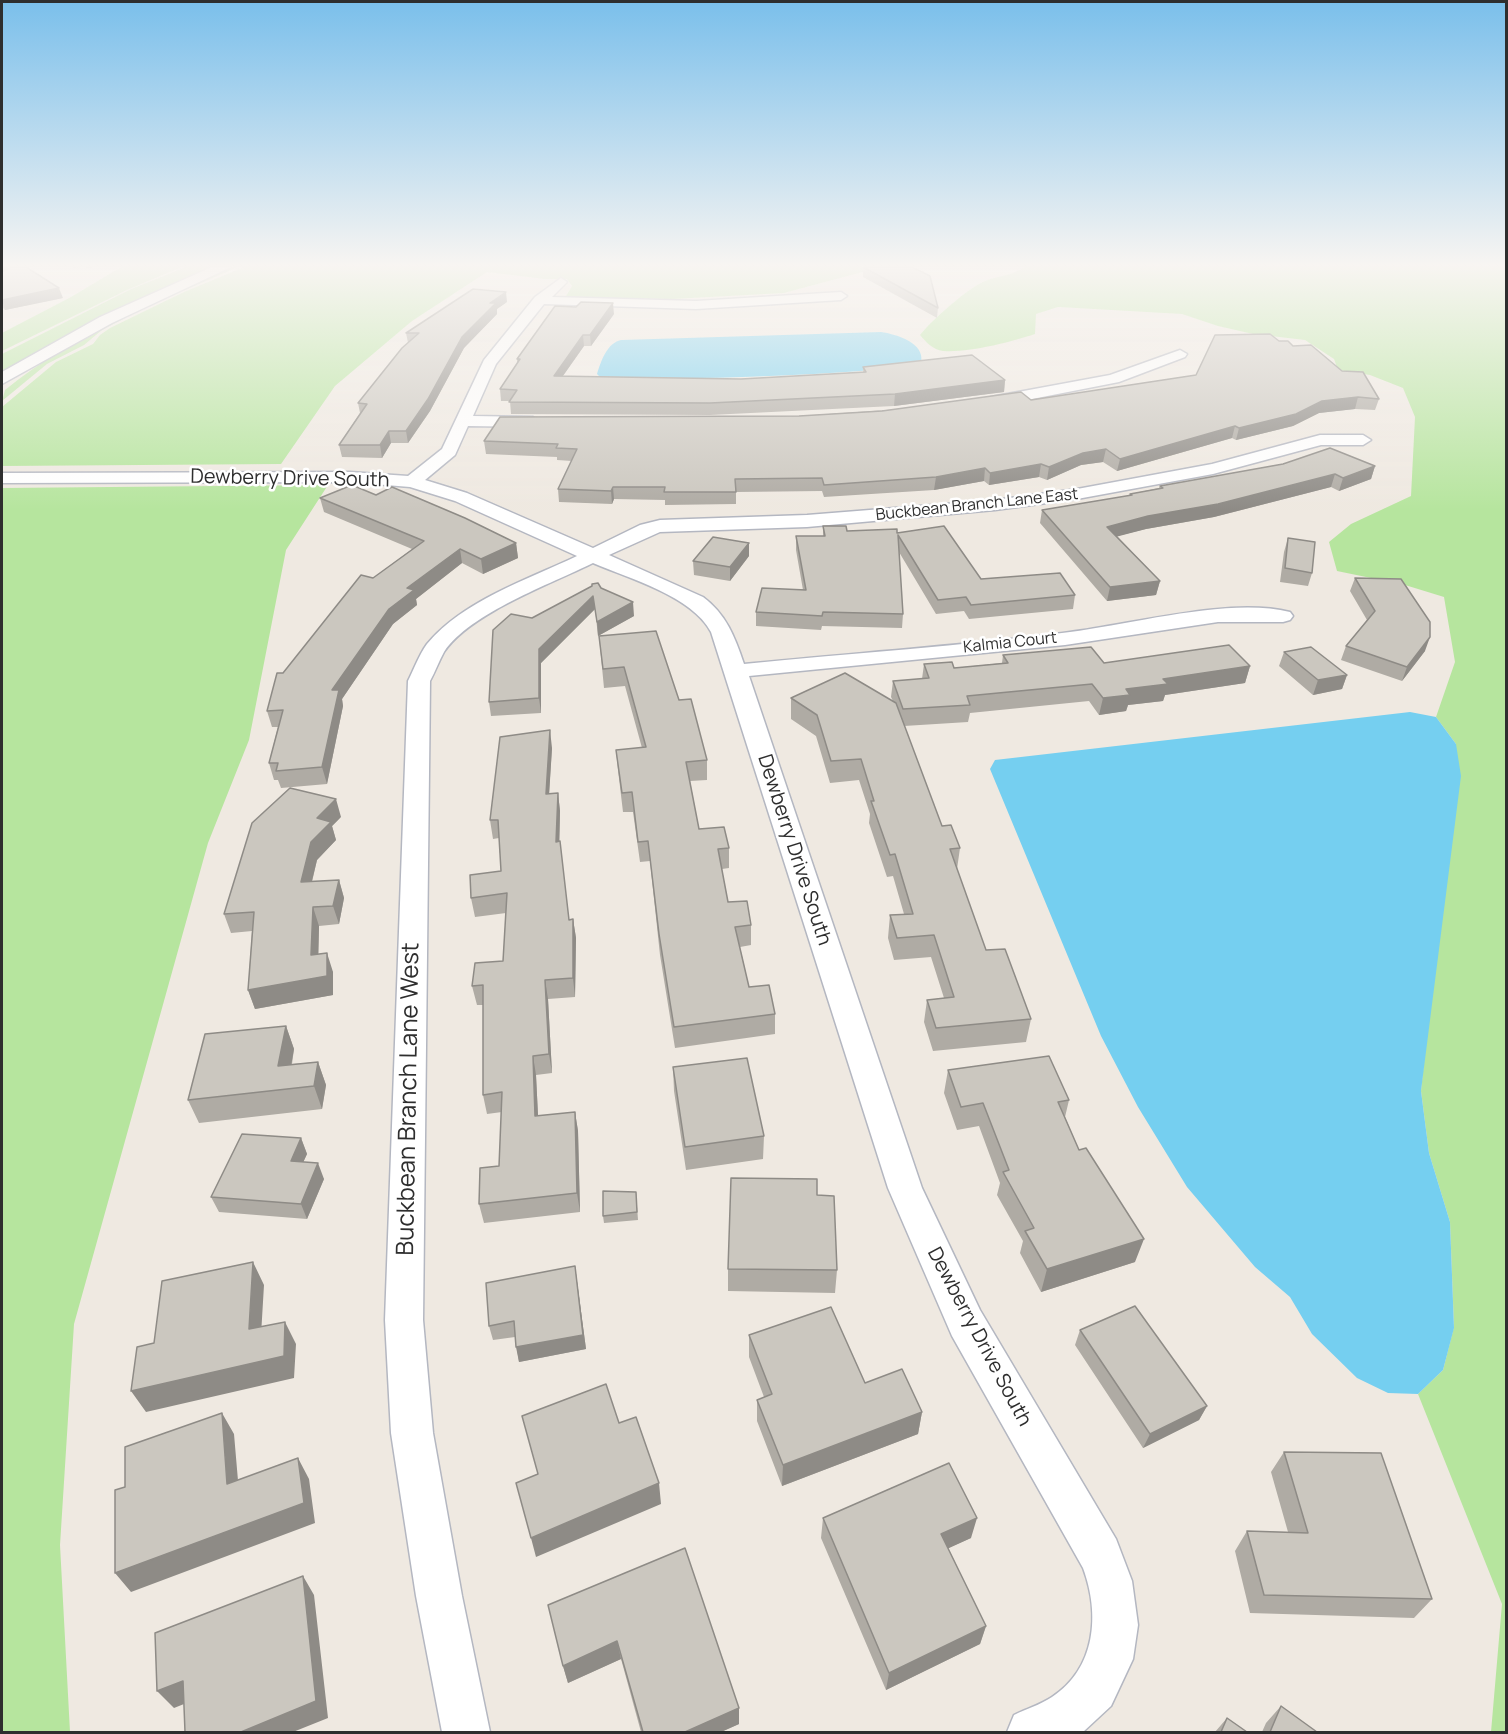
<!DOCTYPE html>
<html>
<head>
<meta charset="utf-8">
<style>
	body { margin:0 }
	#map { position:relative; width:1508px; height:1734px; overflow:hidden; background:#efe9e1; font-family:Manrope,sans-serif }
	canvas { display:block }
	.frame { position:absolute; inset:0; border:3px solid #2e2e2e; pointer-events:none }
</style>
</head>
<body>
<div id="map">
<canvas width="1508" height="1734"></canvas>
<div class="frame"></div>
</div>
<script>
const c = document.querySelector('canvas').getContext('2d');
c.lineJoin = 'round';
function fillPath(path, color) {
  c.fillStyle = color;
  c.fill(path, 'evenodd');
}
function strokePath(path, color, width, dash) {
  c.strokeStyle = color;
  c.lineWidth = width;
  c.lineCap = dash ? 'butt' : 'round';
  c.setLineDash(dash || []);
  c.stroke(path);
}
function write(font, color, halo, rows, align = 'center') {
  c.font = font + ' Manrope,sans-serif';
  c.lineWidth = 5;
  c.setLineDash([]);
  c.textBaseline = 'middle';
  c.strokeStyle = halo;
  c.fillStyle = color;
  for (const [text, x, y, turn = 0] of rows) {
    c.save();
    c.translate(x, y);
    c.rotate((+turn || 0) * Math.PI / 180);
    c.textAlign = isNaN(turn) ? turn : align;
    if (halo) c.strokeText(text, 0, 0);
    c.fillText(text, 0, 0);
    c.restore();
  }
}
const green = new Path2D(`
	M121,267h61l-55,23 -125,61v-18l69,-36z
	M186,267h31l-171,81 -44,26v-20l129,-65z
	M231,267h7l-94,41 -42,22 -18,15 -37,19 -45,37 3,-11c67,-55 148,-86 226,-123z
	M244,267h637l-97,26 -112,6 -102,-1 -4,-2 6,-10 -5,-7h-22l-58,-7 -75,49 -77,65 -54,78 -279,2v-59l54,-45 37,-18 7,-9 10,-7 74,-36z
	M1024,267h482v1465h-15l11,-128 -84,-210 25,-24 11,-43 -4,-105 -21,-69 -8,-62 35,-347 -20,-27 19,-55 -11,-65 -39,-12 -68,-14 -8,-29 22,-18 60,-28 4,-79 -12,-29 -33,-13 -32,-5 -4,-11 -29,-19 -52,-6 -35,-8 -36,-12 -124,-7 -22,7 -1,20c-24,8 -67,19 -92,17 -10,-1 -17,-9 -23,-16 11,-14 49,-48 65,-54 14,-6 26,-4 39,-14z
	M328,485l-42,65 -37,190 -41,103 -134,481 -14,221 10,187h-68v-1244z`);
const water = new Path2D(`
	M881,332c15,2 45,11 40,31l-11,4c-103,9 -205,13 -309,11l-4,-4c4,-13 10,-31 24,-34z
	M1410,712l26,5 20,27 5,32 -40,315 8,62 21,69 4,106 -11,42 -25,24 -30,-1 -31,-15 -45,-44 -22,-37 -35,-30 -68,-80 -49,-80 -37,-71 -111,-267 5,-9z`);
const minor = new Path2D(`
	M561,278l6,4 -15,15 144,4 145,-9 6,4 -6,4 -145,9 -152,-5 -48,60 -23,52 60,1 8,5 -8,5 -65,-1 -13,29 -30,25 42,13 126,55 47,-23 20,-5 147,-5 188,-15 82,-11 135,-25 108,-29h43l8,5 -8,5h-42l-108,29 -136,25 -82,11 -188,17 -147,5 -51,23 94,42c23,17 32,40 41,67 109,-11 218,-18 326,-32 64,-8 160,-35 220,-20l3,4 -3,4 -7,2h-65l-153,23 -316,31 173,512 58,122 136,229 16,42 6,44 -5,34 -22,47 -28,26h-76l7,-17c12,-6 26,-10 38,-18 44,-29 48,-83 31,-129l-131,-232 -64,-148 -177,-556c-19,-36 -81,-53 -118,-69 -42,21 -123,50 -149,89 -5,9 -9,20 -14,29l-7,639 10,113 29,163 28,136h-48l-26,-136 -25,-163 -6,-113 23,-639c6,-12 11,-26 19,-37 37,-44 100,-64 150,-88l-122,-55 -45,-14 -60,-5 -348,1v-10l348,-1 58,4 34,-27 42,-89 51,-63z
	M1180,350l7,4 -2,3 -66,25 -128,25 -8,-5 8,-5 119,-22z`);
const tertiary = new Path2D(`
	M212,267h19l-119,56 -110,61v-12l98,-55z`);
const wall = new Path2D(`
	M62,267h31l-1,1z
	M863,267l75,41 -1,10 -74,-41z
	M2,272l61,26 -58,12 -3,-3z
	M507,302l-10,7v5l-33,34 -34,63 -22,32h-17l-9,15 -40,-1 -3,-12 21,-32 -2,-10 50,-60 -2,-10z
	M614,314l-23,32h-7l-21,30 178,3 122,-7v-5l142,13 -1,12 -110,14 -184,9 -199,-1 -1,-13h-9l-1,-12 17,-26v-4z
	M1279,341l14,5 49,25 37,28 -4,11 -20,-1 -36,4 -26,13 -57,14 -4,-2 -115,33 -14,-9 -22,3 -34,15 -8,-3 -50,8 -5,-4 -50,9 -110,7 -2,-6 -86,1v12l-71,1v-5l-51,-1 -2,5 -53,-2 -1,-13 14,-28 -15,-1v-3l-71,-3 -2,-13 315,-25 232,-16 165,-25z
	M1375,466l-4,13 -32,12 -8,-4 -117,30 -68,12 -29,7 43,45 -4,14 -49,6 -67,-78 2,-13 88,-14v-2l29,-6 1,-2z
	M376,495l140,48 2,15 -35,16 -21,-11 -46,36 1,6 -24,19 -51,75 1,7 -16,78 -46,4 -3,-8h-4l-5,-17 9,-36h-6l-5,-16 16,-38 90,-95 39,-29 -88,-37 -4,-14z
	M823,526l24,5 50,2 84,46 94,16 -2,14 -104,10 -5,-8 -28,3 -37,-62 4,62 -1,14 -80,-2 -1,4 -65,-4v-14l47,-22 -7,-40v-14h27z
	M1288,538l24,35 -4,13 -28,-4 4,-30z
	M749,543v13l-19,25 -36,-6 -1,-14z
	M1355,578l70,73 -23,30 -61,-21 5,-14 21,-26 -17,-29z
	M601,588l33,28 -36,20 -3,-27 -54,54v50l-50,3 -2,-14 43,-84z
	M599,636l80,64 28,60v20l-17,1 9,48 30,19v20l-7,1 6,33 23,23v20l-11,2 9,40 26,27v20l-100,14 -15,-93 -10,-94 -10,1 -7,-50h-10l-5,-42 -2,-20 26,-2 -17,-62 -21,2z
	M1284,652l63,23 -5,14 -29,6 -34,-29z
	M1003,655l101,8 146,3 -5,17 -80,12 -2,6 -35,4 -2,6 -27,4 -10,-14 -119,12 -2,9 -64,4 38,100 18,22 -3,21 29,81 45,69 -5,23 -93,9 -9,-29 3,-22 17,-2 -13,-41 -37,3 -6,-22 2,-23 14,-1 -11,-38 -6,1 -18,-54 1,-9 -11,-34 -29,3 -14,-47 -25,-17v-21l102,3 -2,-4 2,-16 29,-2 2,-15 30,4 48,-5z
	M552,748l-3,45h9l2,18 -1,30 10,79 4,-1 3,19 -1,59 -27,2 4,74 -16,2 2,41 37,-4 3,19 2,81 -96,11 -5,-19 20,-38 3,-54 -15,2 -4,-19v-90h-6l-5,-19 31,-25 3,-48 -31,4 -4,-19 30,-27 -2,-33 -6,1 -3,-19z
	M341,817l-9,9 4,14 -19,20 -5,22 27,-2 5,18 -5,26 -20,2 -1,28 15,18v23l-78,14 -7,-19 4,-59 -21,2 -7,-19z
	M286,1026l8,23 -2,15 26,-2 8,23 -4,24 -123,14 -11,-23z
	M673,1067l91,69 -1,23 -77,11 -12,-79z
	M948,1070l121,30 -4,17 14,33 56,112 -94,30 -21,-39 3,-12 -26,-46 3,-12 -21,-57 -22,4 -13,-37z
	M301,1138l6,16 -4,8 21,17 -17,40 -88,-7 -8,-15z
	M636,1192l2,28 -34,3 -1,-7z
	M575,1266l11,83 -67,13 -4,-25 -22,3 -4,-14z
	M728,1269l109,1 -2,23 -107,-2z
	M1080,1330l127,76 -8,14 -56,28 -68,-103z
	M749,1335l116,48 57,29 -4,22 -136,52 -25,-65v-21l7,-3 -15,-40z
	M1284,1452l148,147 -18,19 -164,-5 -15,-62 12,-20 41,1 -17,-60z
	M823,1518l148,20 -23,10 38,78 -6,18 -94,46 -65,-152z
	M685,1548l54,176 -18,8h-80l-20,-73 -53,24 -5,-17z
	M1281,1706l36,26h-55l4,-9z
	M1227,1718l20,14h-32z`);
const shadedWall = new Path2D(`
	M2,267h6l-6,5z
	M59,288l4,10 -58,12 -3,-10z
	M506,292l1,10 -10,7v5l-33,34 -34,63 -22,32 -2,-12 56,-94 28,-34z
	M613,303l1,11 -23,32 -1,-11z
	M583,335l1,11 -29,41 -1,-11z
	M1005,380l-1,12 -110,14 1,-12z
	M1358,397l-3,12 -36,4 -26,13 -57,14 3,-12 83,-27z
	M1235,426l-3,12 -115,33 3,-12z
	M389,431l2,12 -9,15 -2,-13z
	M1106,449l-3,13 -22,3 -34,15 2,-13 34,-14z
	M1041,464l-2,13 -50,8 1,-12z
	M1375,466l-4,13 -32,12 4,-13z
	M985,468l-1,13 -50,9 2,-13z
	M1335,474l-4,13 -117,30 -68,12 -42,11 3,-13 41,-11z
	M613,487l1,12 -2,5 -1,-13z
	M516,543l2,15 -35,16 -2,-15z
	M749,543v13l-19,25v-14z
	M460,549l2,14 -46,36 1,6 -24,19 -51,75 1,7 -16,78 -5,-17 10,-77 57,-81 18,-21z
	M1160,581l-4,14 -49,6 3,-14z
	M593,596l2,13 -54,54v50l-2,-15v-49z
	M633,602l1,14 -36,20 -1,-14z
	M1430,637l-5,14 -23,30 5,-14z
	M1250,666l-5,17 -80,12 -2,6 -35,4 -2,6 -27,4 4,-17 23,-9 37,-10z
	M1347,675l-5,14 -29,6 5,-15z
	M550,730l2,18 -4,64 -2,-18z
	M558,793l2,18 -1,49 -3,-18z
	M336,799l5,18 -9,9 4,14 -19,20 -10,41 -6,-19 16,-64z
	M339,880l5,18 -5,26 -6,-18z
	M313,907l6,19 -1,48 -7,-19z
	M573,919l3,19 -1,59 -2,-19z
	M327,953l6,19v23l-78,14 -7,-19z
	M545,980l3,19 4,74 -3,-19z
	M286,1026l8,23 -7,40 -9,-23z
	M533,1056l3,19 3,60 -4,-19z
	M318,1062l8,23 -4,24 -8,-23z
	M575,1112l3,19 2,81 -3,-19z
	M301,1138l6,16 -10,22 -6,-15z
	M318,1163l6,16 -17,40 -6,-15z
	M1144,1239l-9,23 -94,30 6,-23z
	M253,1262l11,23 -4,67 -11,-23z
	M575,1266l11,83 -67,13 -3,-15z
	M285,1322l11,22 -2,34 -148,34 -15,-21z
	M1207,1406l-8,14 -56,28 7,-14z
	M922,1412l-4,22 -136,52 1,-21z
	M222,1413l12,21 6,70 -13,-20z
	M298,1458l11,21 6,44 -184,69 -16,-19z
	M659,1483l2,21 -125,53 -5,-19z
	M977,1518l-6,20 -35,16 5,-20z
	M303,1576l11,19 14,123 -35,14h-52z
	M986,1626l-6,18 -94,46 3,-17z
	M617,1641l4,18 -53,24 -5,-17z
	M183,1681l16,17 -25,10 -17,-17z
	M739,1708v16l-18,8h-36z`);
const building = new Path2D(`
	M11,267h15l33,21 -57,12v-28z
	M863,267h49l18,9 8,32z
	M473,289l33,3 -16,11h6l-34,34 -34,62 -22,32h-17l-9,14h-41l28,-41 -9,-1 44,-55 17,-15h-13z
	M581,302l32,1 -23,32h-7l-29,41 187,3 125,-7 -3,-5 109,-12 33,25 -110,14 -185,9 -201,-1 8,-12 -17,-1 20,-30h-3l38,-53 21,1z
	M1270,334l9,7h9l5,5 18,-1 31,26 21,1 16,27 -21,-2 -36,4 -26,13 -57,14 -4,-2 -115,33 -14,-10 -23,4 -34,14 -8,-3 -51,9 -5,-5 -49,9 -112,8 -2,-7 -87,1 1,13h-72l1,-5h-52l-2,4 -53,-2 19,-40 -21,-1 2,-4 -74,-3 16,-24 299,-1 83,-5 139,-19 10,8 165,-25 19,-40z
	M1330,448l45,18 -32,12 -8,-4 -117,30 -70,12 -41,11 53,54 -50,6 -68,-77 90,-15 -2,-1 33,-6 -3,-2 123,-22z
	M352,485l24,10 16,-8 73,31 51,25 -35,16 -21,-10 -53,39 7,2 -25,19 -57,81h7l-17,77 -46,4 2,-8h-9l14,-53 -16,1 10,-38h6l78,-98 12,3 51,-37 -104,-43z
	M823,526h23l1,5 50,-2v4l47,-7 37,53 79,-6 15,22 -104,10 -5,-8 -28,3 -40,-65 5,79 -80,-2 -1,4 -66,-4 6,-24 44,2 -10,-54h29z
	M713,537l36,6 -19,24 -37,-6z
	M1288,538l27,4 -3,31 -27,-5z
	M1355,578l46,1 29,43v15l-23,30 -61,-21 29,-35z
	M598,583l3,5 32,14 -36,20 -4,-26 -54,53v49l-50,4 4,-72 18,-16 21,4 60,-32v-2z
	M656,631l23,69 12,-1 16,61 -21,2 13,67 25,-2 5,21 -11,1 10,53 19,-1 4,24 -16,2 14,60 20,-2 6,29 -101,13 -15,-93 -11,-93 -10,1 -6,-50 -10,1 -6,-43 30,-3 -22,-80 -21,2 -4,-33z
	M1229,645l21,21 -87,13 5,5 -42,5 4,6 -27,3 -11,-14 -125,12 3,9 -67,4 -10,-28 36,-3 -5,-14 28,-2 2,6 54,-5 -5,-8 88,-8 13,16z
	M1311,647l36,28 -29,5 -34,-28z
	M845,673l51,30 46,123 9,-1 9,23 -10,1 36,101 19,-1 26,70 -95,9 -9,-28 27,-3 -20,-62 -37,3 -7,-23 23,-1 -18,-60 -5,1 -19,-54h3l-13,-42 -30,2 -14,-46 -26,-17z
	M550,730l-4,64 12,-1 -2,49 4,-1 9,79 4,-1v59l-28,2 4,74 -16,2 2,60 40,-4 2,81 -98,11 1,-36 19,-2 3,-74 -19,3v-110l-11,1 3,-23 28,-2 4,-68 -36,5 -1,-23 31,-4 -3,-51h-8l10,-83z
	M290,788l46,11 -19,19 14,4 -20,20 -10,40 38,-2 -6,26 -20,1 -2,48 16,-2v23l-79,14 6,-78 -30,2 28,-91z
	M286,1026l-8,40 40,-4 -4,24 -126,14 17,-66z
	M1049,1056l20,44 -11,2 21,48 7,-2 58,91 -97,30 -22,-38 9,-3 -31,-56 6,-2 -26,-67 -22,4 -13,-37z
	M747,1058l17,78 -79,11 -12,-80z
	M242,1134l59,4 -10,23 27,2 -17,41 -90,-7z
	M731,1178l86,1v16l17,1 3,74 -109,-1z
	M603,1191l33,1 1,20 -34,4z
	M253,1262l-4,67 36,-7 -1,34 -153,35 6,-44 17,-4 8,-62z
	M575,1266l8,69 -67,12 -2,-26 -25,5 -3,-43z
	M1135,1306l72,100 -57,28 -70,-104z
	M831,1307l34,76 37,-14 20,43 -139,53 -26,-65 15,-6 -23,-59z
	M606,1384l13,39 17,-6 23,66 -128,55 -15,-55 22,-9 -16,-58z
	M222,1413l5,71 71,-26 6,45 -189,70v-83l10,-3v-40z
	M1284,1452l97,1 51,146 -168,-4 -17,-64 61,2z
	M949,1463l28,55 -36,16 45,92 -97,47 -66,-155z
	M685,1548l54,160 -54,24h-42l-26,-91 -54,25 -15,-61z
	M303,1576l13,125 -75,31h-56l-2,-51 -26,10 -2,-58z
	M1281,1706l36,26h-47z
	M1227,1718l20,14h-26z`);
const farStreetnames = [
	["Buckbean Branch Lane East",977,505,-6],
	["Kalmia Court",1010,643,-6]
];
const streetNames = [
	["Dewberry Drive South",290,479,1],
	["Dewberry Drive South",794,850,72],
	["Dewberry Drive South",979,1337,62]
];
const nearStreetnames = [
	["Buckbean Branch Lane West",409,1099,-89]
];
fillPath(green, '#b6e59e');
fillPath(water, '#75cff0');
strokePath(minor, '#b4b7c1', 3);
strokePath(tertiary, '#b4b7c1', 3);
fillPath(minor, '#fff');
fillPath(tertiary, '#fff');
fillPath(wall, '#afaba4');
fillPath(shadedWall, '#8e8b86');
fillPath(building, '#cbc7bf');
strokePath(building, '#8e8b86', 1.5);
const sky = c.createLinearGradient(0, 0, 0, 510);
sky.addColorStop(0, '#7abfeb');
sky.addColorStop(0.52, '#f8f5f2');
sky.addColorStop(1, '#f8f5f200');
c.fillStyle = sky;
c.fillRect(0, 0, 1508, 510);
write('16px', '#2e2e2e', '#fff', farStreetnames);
write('20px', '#2e2e2e', '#fff', streetNames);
write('24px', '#2e2e2e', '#fff', nearStreetnames);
</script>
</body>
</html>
